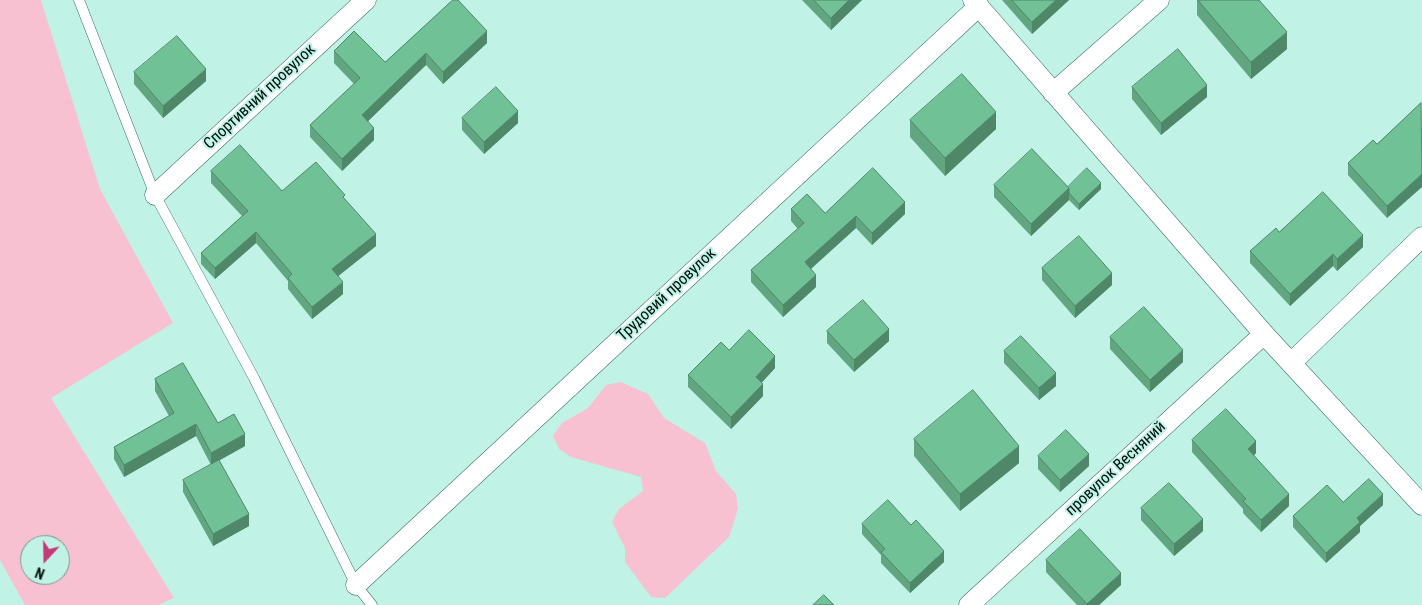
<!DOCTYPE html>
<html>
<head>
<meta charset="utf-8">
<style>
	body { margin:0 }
	#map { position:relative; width:1422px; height:605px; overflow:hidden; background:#c0f2e6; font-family:"Roboto Condensed",sans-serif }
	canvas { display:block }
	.north { position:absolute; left:20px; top:535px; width:50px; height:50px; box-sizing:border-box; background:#c0f2e6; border:1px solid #73988f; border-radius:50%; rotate:201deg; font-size:14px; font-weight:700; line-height:20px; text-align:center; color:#00100c }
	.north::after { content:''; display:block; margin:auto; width:18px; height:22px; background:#c53b75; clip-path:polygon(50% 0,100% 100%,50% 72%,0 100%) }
</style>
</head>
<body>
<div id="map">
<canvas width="1422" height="605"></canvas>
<div class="north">N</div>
</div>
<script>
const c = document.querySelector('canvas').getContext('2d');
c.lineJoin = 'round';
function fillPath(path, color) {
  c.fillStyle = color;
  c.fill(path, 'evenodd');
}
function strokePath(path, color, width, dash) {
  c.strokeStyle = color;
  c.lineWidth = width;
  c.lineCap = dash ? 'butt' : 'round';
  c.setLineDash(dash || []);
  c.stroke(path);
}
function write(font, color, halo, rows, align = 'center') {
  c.font = font + ' "Roboto Condensed",sans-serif';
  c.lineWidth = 4;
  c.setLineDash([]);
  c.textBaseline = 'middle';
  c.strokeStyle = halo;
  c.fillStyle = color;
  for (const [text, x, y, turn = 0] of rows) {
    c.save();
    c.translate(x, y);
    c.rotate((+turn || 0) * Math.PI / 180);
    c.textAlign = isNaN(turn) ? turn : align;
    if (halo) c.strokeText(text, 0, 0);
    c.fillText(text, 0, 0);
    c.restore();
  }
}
const green = new Path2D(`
	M0,0h41l59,189 73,134 -122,75 123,200 -16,7h-133l-25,-45zM30,545h30v30h-30z
	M621,382l27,12 16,24 41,25 11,28 20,23 2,15 -9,28 -64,61 -14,-1 -26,-35v-14l-13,-26 7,-13 24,-18 -2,-14 -70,-20 -12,-8 -6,-13 9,-13 26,-15 18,-23z`);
const lane = new Path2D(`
	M79,0l76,195 99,183 102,207 16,20`);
const street = new Path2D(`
	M973,0l291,334 158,171
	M1053,93l106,-93
	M155,195l211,-195
	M1291,363l131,-126
	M356,585l623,-579
	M969,605l295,-271`);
const wall = new Path2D(`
	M453,0l34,43 -44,41 -17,-19 -58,56 6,19 -32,31 -32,-34v-12l44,-41 -20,-21v-12l51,11z
	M802,0h60l-31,30z
	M1002,0h67l-37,34z
	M1197,0h62l28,49 -36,30 -54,-64z
	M134,72l72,9 -43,37 -29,-34z
	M1132,87l75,10 -46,38 -29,-36z
	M1421,103l-34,115 -39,-43v-12l29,-19z
	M462,118l56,5 -34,31 -22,-24z
	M910,120l86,9 -51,47 -35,-39z
	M211,171l71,20 63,9 31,46 -38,30 5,18 -31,25 -24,-30v-8l-32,-38 -41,36 -14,-15v-11l41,-37 -31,-33z
	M994,185l74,2 33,2 -22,21 -10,-10 -38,36 -37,-39z
	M791,209l34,4 80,1 -33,31 -16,-17 -45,41 5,18 -33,30 -32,-35v-12l47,-41 -7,-8z
	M1279,232l84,15 -26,24 -4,-5 -43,40 -40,-43v-12z
	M1042,268l70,17 -37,33 -33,-38z
	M827,331l62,10 -35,31 -27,-29z
	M1110,337l73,25 -33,30 -40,-43z
	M729,350l46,18 -13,14 1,14 -32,33 -43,-42v-12z
	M1004,351l52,35 -17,14 -35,-37z
	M155,379l63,44 27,23 -34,19 -15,-29 -72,41 -10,-18v-12l55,-31 -14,-25z
	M914,439l105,24 -59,48 -46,-55z
	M1192,440l64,13 -2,2 35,51 -28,26 -18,-19v-4l-51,-57z
	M1038,456l51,10 -29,26 -22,-23z
	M183,480l66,46 -36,20 -30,-54z
	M1343,502l40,3 -23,21v6l-34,31 -33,-36v-11z
	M1141,508l62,23 -29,25 -33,-36z
	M862,524l82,38 -34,31 -29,-30v-8l-19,-21z
	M1046,560l75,25 -22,20h-22l-31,-33z`);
const shadedWall = new Path2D(`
	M849,0h13l-31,30v-12z
	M1056,0h13l-37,34v-12z
	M487,31v12l-44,41v-12z
	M1287,32v17l-36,30v-17z
	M426,53v12l-64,62v-12z
	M206,69v12l-43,37v-12z
	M1207,85v12l-46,38v-12z
	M518,111v12l-34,31v-12z
	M996,112v17l-51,47v-18z
	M374,128v12l-32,31v-12z
	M1422,174v13l-35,31v-12z
	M1101,183v6l-22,21v-6z
	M1069,188v12l-38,36v-12z
	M905,202v12l-33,31v-12z
	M856,216v12l-51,46v-12z
	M256,232v11l-41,36v-11z
	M376,234v12l-44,35v-12z
	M1363,235v12l-26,24v-12z
	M1333,254v12l-43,40v-12z
	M1112,273v12l-37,33v-12z
	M816,275v12l-33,30v-12z
	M343,282v12l-31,25v-12z
	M889,329v12l-35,31v-12z
	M1183,350v12l-33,30v-12z
	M775,356v12l-19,21v-12z
	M1056,373v13l-17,14v-12z
	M763,384v12l-32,33v-12z
	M196,424v12l-72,41v-12z
	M245,434v12l-34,19v-12z
	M1256,441v12l-8,8v-12z
	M1019,446v17l-59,48v-17z
	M1089,454v12l-29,26v-12z
	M1289,494v12l-28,26v-12z
	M1383,494v11l-23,21v6l-34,31v-10l31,-35z
	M249,514v12l-36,20v-12z
	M1203,519v12l-29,25v-12z
	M944,551v11l-34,31v-10z
	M1121,573v12l-22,20h-12v-1z`);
const building = new Path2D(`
	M453,0h5l29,31 -44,41 -17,-19 -64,62 12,13 -32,31 -32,-34 50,-47 -26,-27 20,-20 31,31z
	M814,0h35l-18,18z
	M1012,0h44l-24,22z
	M1198,0h61l28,32 -36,30z
	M177,36l29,33 -43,37 -29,-34z
	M1178,49l29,36 -46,38 -29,-36z
	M962,74l34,38 -51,46 -35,-38z
	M496,87l22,24 -34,31 -22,-24z
	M1421,103l1,71 -35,32 -39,-43 25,-23 4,4z
	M240,145l42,46 34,-29 29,33 -2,2 33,37 -44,35 11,13 -31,25 -24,-29 4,-4 -36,-42 -41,36 -14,-15 47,-42 -37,-40z
	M1032,149l37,39 -38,36 -37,-39z
	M873,168l32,34 -33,31 -16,-17 -51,46 11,13 -33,30 -32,-35 53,-47 -13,-14 16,-15 18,19z
	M1087,168l14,15 -22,21 -10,-11v-5l-1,-1z
	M1323,192l40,43 -26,24 -4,-5 -43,40 -40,-43 26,-23 3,4z
	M1079,236l33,37 -37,33 -33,-38z
	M863,300l26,29 -35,31 -27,-29z
	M1144,307l39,43 -33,30 -40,-43z
	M749,330l26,26 -19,21 7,7 -32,33 -43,-42 33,-33 8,8z
	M1021,336l35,37 -17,15 -35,-37z
	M183,363l35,60 16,-9 11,20 -34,19 -15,-29 -72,41 -10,-18 60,-34 -19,-34z
	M973,390l46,56 -59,48 -46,-55z
	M1226,409l30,32 -8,8 41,45 -28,26 -18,-19 3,-2 -54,-59z
	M1066,430l23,24 -29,26 -22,-24z
	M219,460l30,54 -36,20 -30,-54z
	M1369,479l14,15 -26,24 3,4 -34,31 -33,-37 34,-31 16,17z
	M1169,483l34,36 -29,25 -33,-36z
	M888,500l23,25 5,-5 28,31 -34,32 -29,-31 4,-3 -23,-25z
	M1080,529l41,44 -34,31 -41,-44z
	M824,595l10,10h-21z`);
const streetNames = [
	["Спортивний провулок",260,97,-43],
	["Трудовий провулок",667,295,-43],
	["провулок Весняний",1116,469,-43]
];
fillPath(green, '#f8c1d2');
strokePath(lane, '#3f6e64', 11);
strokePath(street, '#3f6e64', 21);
strokePath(lane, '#fff', 10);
strokePath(street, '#fff', 20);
fillPath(wall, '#61a681');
fillPath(shadedWall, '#4f8769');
fillPath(building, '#71c196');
strokePath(building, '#4f8769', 1);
write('16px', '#00100c', '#c0f2e6', streetNames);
</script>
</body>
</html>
